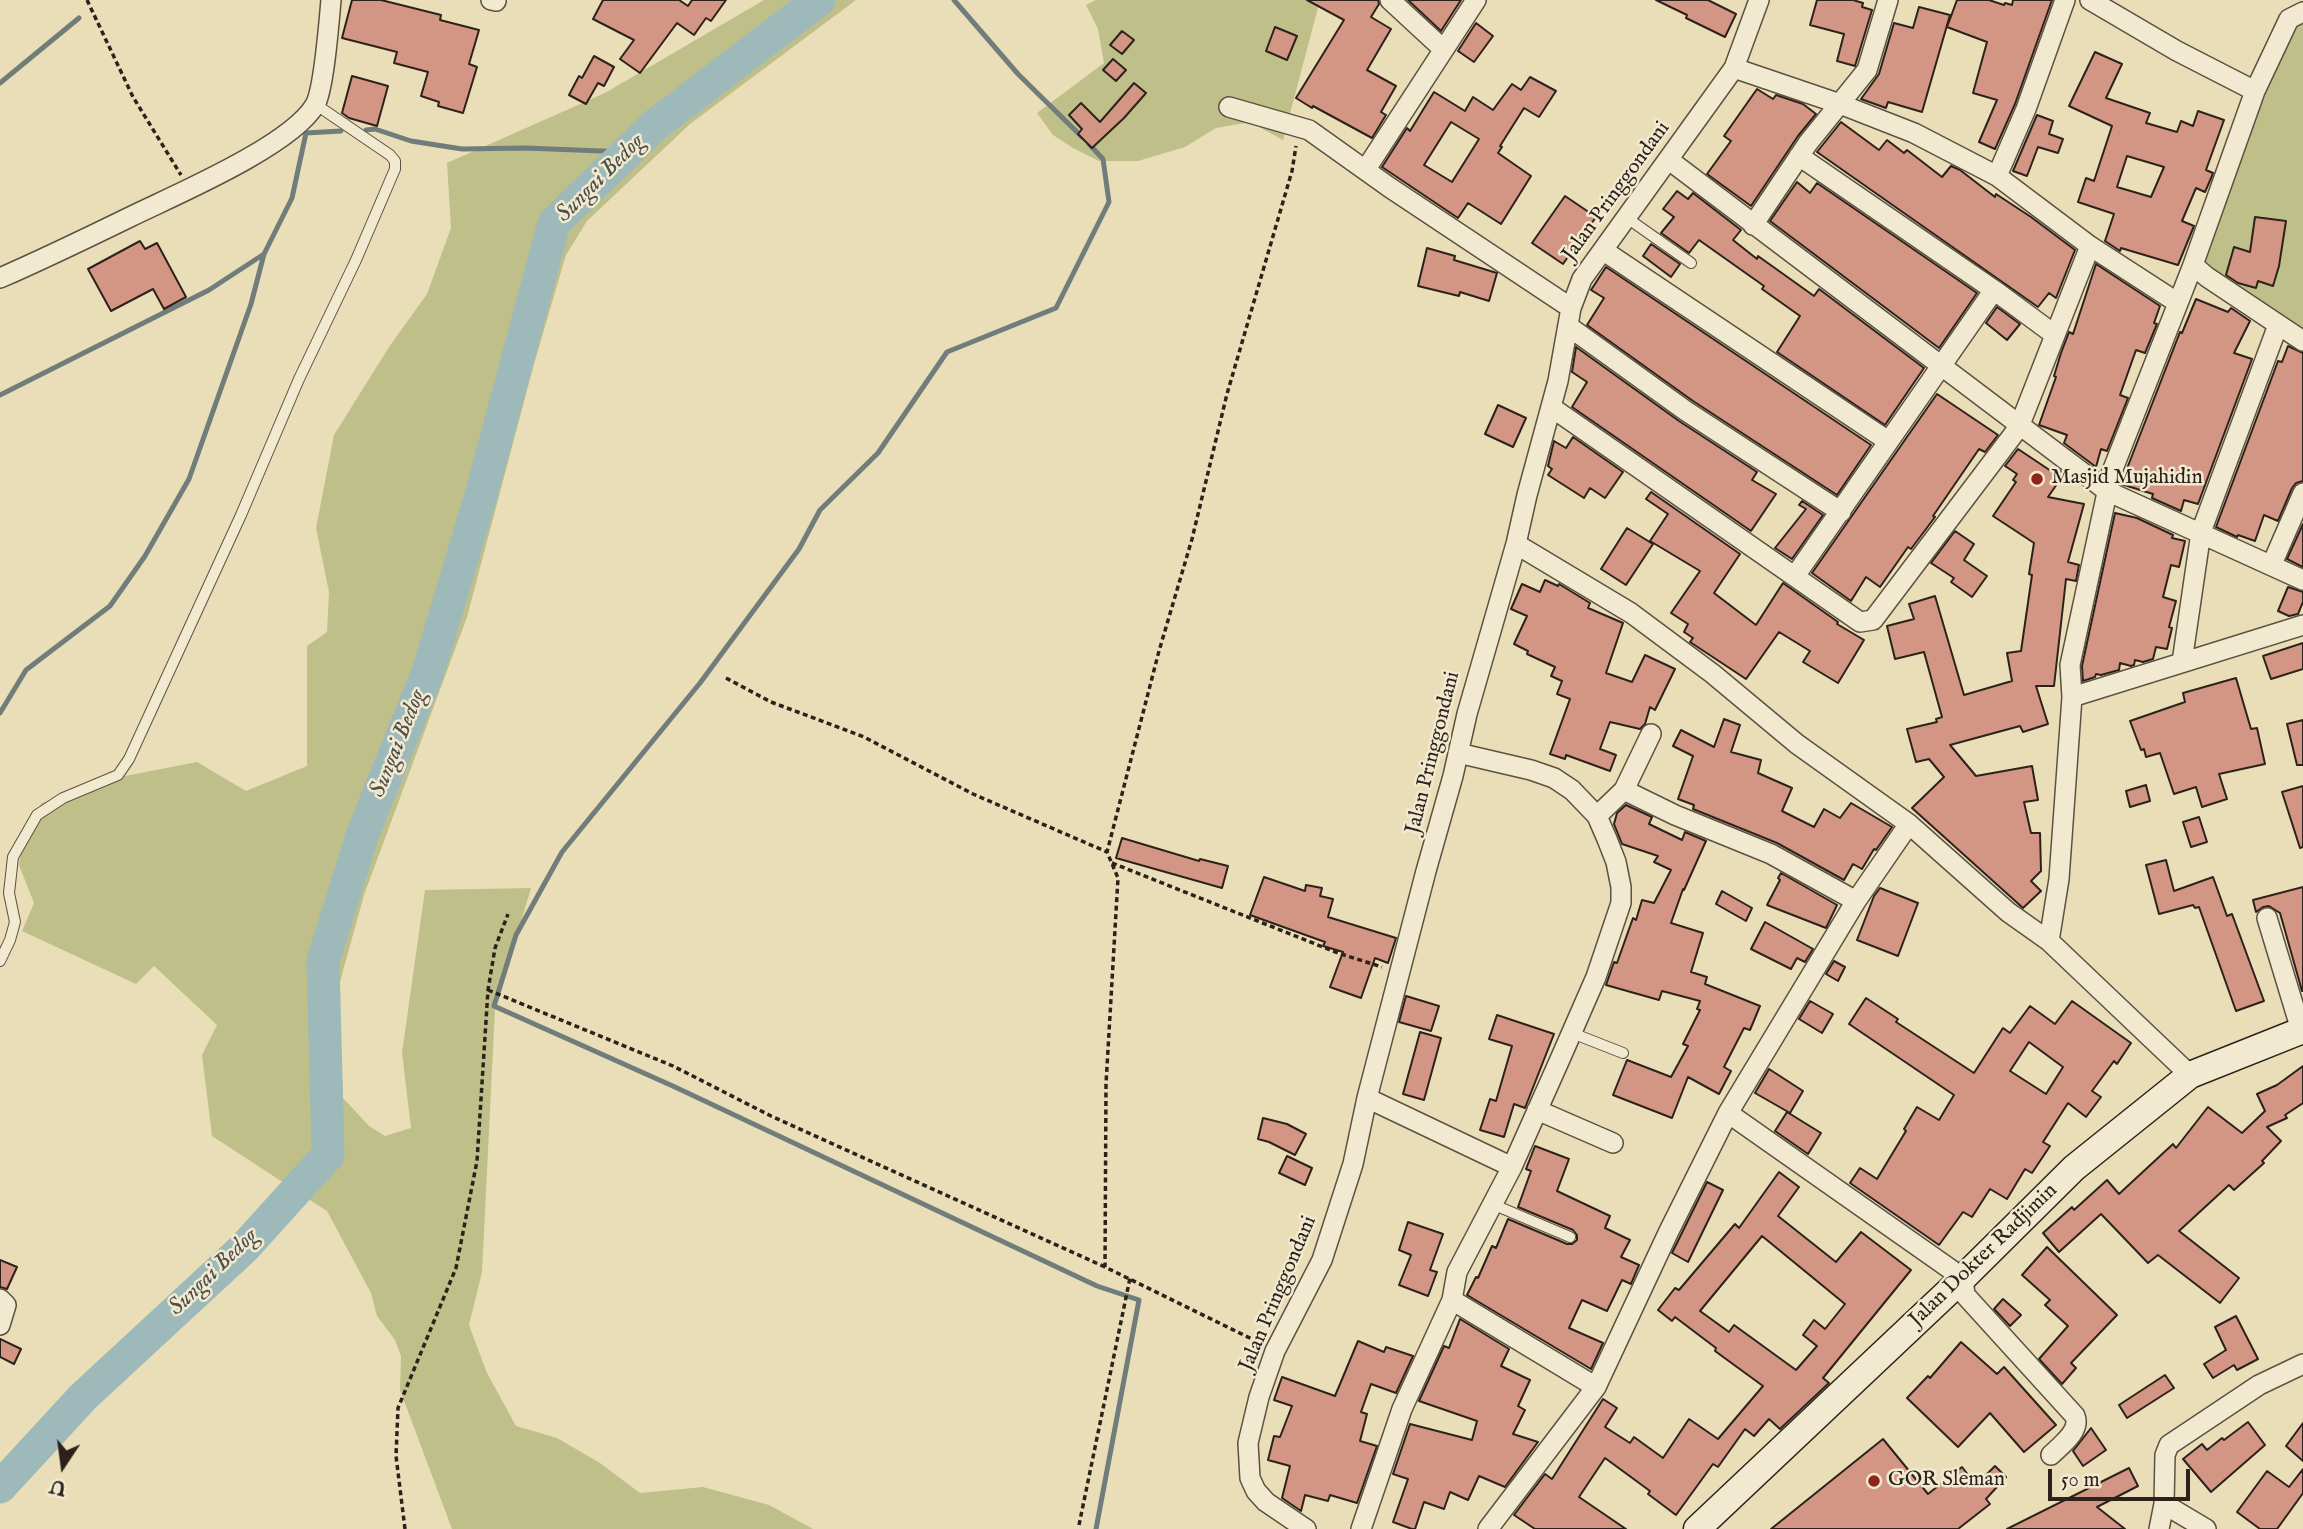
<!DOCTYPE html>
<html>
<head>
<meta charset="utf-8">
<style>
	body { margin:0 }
	#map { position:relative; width:2303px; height:1529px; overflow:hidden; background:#eadeb8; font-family:"IM FELL English",serif }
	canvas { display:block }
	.north { position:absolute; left:28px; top:1431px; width:70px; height:70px; -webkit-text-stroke:5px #f1ead1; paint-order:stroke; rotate:193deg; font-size:19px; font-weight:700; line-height:28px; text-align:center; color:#2d221b }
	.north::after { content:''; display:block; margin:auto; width:24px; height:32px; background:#2d221b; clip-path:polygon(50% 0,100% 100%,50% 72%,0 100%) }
	.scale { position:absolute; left:2048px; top:1469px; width:142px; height:32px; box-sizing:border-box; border:4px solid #2d221b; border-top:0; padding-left:9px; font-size:21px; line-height:24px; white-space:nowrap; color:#2d221b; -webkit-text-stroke:5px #f1ead1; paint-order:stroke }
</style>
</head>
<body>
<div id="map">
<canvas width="2303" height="1529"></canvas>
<div class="north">U</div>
<div class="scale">50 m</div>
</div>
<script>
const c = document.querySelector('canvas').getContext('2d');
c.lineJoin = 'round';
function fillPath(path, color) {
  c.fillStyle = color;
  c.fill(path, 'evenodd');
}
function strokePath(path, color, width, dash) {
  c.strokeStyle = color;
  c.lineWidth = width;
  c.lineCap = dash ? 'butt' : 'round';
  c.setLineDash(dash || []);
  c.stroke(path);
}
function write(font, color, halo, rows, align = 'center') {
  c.font = font + ' "IM FELL English",serif';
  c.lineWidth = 5;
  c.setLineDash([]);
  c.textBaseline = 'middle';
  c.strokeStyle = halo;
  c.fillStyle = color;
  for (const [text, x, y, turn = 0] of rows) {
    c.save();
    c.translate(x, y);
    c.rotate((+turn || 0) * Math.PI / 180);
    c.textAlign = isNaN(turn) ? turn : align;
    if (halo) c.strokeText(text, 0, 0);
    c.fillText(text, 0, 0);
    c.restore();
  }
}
const green = new Path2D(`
	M764,0h92l-166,124 -103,97 -21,34 -32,109 -67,253 -103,278 -26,94 5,109 26,28 16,10 26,-8 -9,-75 23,-163 106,-2 -36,121 -13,263 -13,53 18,48 29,53 41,12 43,25 40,30 63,-6 66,18 44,24h-361l-52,-139 1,-34 -6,-16 -18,-24 -6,-23 -44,-82 -115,-75 -10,-81 15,-30 -63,-59 -18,18 -114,-53 12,-28 -15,-38 5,-34 18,-28 68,-24 87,-17 49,29 61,-25v-120l20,-14 2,-40 -13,-64 18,-93 55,-88 38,-53 24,-66 -4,-65 158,-70z
	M1096,0h224l-37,140 -33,-18 -34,6 -31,19 -47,14h-39l-26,-13 -20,-13 -16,-22 67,-50 -6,-34 -12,-24z
	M2295,18l8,5v311l-103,-73 57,-159z`);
const stream = new Path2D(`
	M954,0l64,74 64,63
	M0,83l79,-65
	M366,130l9,-1 36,12 51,8 63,-1 102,4
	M1089,144l14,15 6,43 -53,106 -109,44 -69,101 -58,57 -21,39 -99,134 -138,169 -46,83 -22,71 181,81 422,199 42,14 -43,229
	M0,395l209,-105 55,-36 28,-56 14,-65 35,-2
	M0,713l26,-43 84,-64 35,-50 44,-77 62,-175 13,-50`);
const river = new Path2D(`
	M0,1487l83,-90 161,-149 84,-93 -5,-194 40,-128 65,-161 53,-177 73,-272 101,-98 164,-125`);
const building = new Path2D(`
	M352,0h29l60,15 -1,5 39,10 -10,34 8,3 -14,46 -25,-7 1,-4 -18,-6 7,-24 -34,-9 3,-11 -55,-14z
	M603,0h76l9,6 4,-6h34l-15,21 -5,-3 -12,17 -17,-12 -37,50 -20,-14 14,-19 -41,-21z
	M1307,0h71l1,4 -8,13 20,12 -24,41 29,16 -15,26 5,3 -14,23 -59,-32 -1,2 -16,-10 48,-78z
	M1408,0h53l-20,31z
	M1656,0h52l28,14 -11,23 -39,-19 1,-3z
	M1817,0h36l10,3 -1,4 10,3 -17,56 -18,-5 7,-27 -34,-9z
	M1957,0h32l15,5 1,-2 7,2 1,-5h39l-37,104 -20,45 -16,-7 18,-42 -24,-7 14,-51 -40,-15z
	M1919,7l31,8 -28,97 -34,-10 -2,6 -25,-9 18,-25 15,-51 19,5z
	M1476,23l17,13 -19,26 -16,-11z
	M1275,27l22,9 -10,24 -21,-9z
	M1122,31l12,9 -12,14 -12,-9z
	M2095,52l27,12 -16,34 44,15 -4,10 31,9 4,-11 12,5 5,-15 26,9 -18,50 7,3 -1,3 -7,16 -9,-4 -14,33 12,5 -16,39 -57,-17 -1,3 -15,-10 9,-27 -36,-12 8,-24 8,3 18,-55 -43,-20zM2127,156l37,11 -13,30 -34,-10z
	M594,56l20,11 -10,19 -6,-3 -12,21 -17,-9 10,-19 3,2z
	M1113,59l13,11 -10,11 -13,-11z
	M352,76l36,10 -11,40 -28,-8 -7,-5z
	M1530,77l26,14 -17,26 -15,-9 -24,38 2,1 -4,6 33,23 -30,48 -33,-21 -10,15 -76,-51 25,-39 3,3 24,-39 31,19 8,-14 20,13 19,-26 9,6zM1451,122l28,17 -27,43 -28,-17z
	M1134,83l12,10 -22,25 -32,30 -14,-14 4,-5 -13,-14 12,-12 19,19z
	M1757,89l16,10 3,-4 27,9 13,10 -18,22 -47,70 -44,-32 24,-33 -7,-5z
	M2037,115l16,6 -4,13 14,5 -5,14 -20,-6 -11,29 -14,-5z
	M1841,122l38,28 8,-10 17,13 3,-3 35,27 9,-11 9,4 35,27 1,-3 35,23 44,33 -19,48 -7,-5 -11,14 -221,-155z
	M1797,182l13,11 7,-10 160,110 -38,55 -169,-127z
	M1677,191l11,8 5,-6 48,37 -8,10 24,19 1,-3 56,40 5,-7 105,79 -39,57 -108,-73 23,-36 -38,-27 2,-3 -65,-46 -10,13 -28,-20 13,-16 -11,-8z
	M1565,196l31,21 -33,47 -31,-21z
	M2255,217l31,4 -7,45 -6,20 -15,-5 -2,7 -18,-5 -12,-8 8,-28 16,5z
	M140,241l5,8 12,-6 29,54 -22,12 -11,-20 -42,22 -23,-42z
	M1651,244l29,20 -9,13 -28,-21z
	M1427,248l28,8 -1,4 43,13 -8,28 -29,-9 -1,4 -41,-10z
	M2096,264l64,42 -6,17 3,1 -12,29 -9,-3 -16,45 8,3 -21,53 -6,-2 -5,18 -32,-24 3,-8 -28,-10 17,-48 -2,-1 7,-23 8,-21 4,2z
	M1606,267l265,178 -34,50 -144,-94 -106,-76 17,-27 -13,-8z
	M2196,299l32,13 3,-4 19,13 -16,32 18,6 -54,145 -14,-4 -3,11 -29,-13 1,-4 -32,-10 59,-152 2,1z
	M1997,307l23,17 -13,16 -21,-17z
	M2288,346l15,7v128l-7,2 -4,5 -14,33 -14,-6 -9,26 -17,-6 -1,2 -21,-10 62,-166 4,1z
	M1576,347l103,74 78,51 -5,8 24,14 -25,37 -179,-124 15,-25 -15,-10z
	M1937,394l61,41 -13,17 -6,-3 -46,67 2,1 -24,32 -3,-2 -28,40 -14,-10 -15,24 -39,-28z
	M1498,405l28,13 -13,29 -28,-13z
	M1573,437l50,35 -18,26 -15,-10 -6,10 -36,-23 4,-6 -4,-3 6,-25 12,7z
	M2018,449l36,24 2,-5 8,6 -16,23 36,7 -16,58 11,3 -3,16 -10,-2 -12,107h-18l12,38 -25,8 -3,-6 -70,19 26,31 56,-10 6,34 -14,2 7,31h9l1,38 -10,10 10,10 -18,17 -111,-100 32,-31 -15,-18 -13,3 -9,-33 30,-7 -1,-3 6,-2 -18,-65 -29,7 -8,-33 27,-7 -5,-15 26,-8 29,99 48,-14 -5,-28 14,-2 11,-76 -3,-1 5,-31 -41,-27 23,-34 -3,-2 4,-6 -12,-8z
	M1651,492l89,62 -26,39 42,32 27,-42 55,39 -1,2 27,16 -26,43 -35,-21 7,-11 -31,-19 -33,47 -56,-37 3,-4 -9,-6 4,-8 -17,-11 29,-42 -50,-30 18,-27 -22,-15z
	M1802,501l21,14 -31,44 -17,-11 31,-39 -7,-4z
	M2115,513l22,5 36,17 -1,3 13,3 -6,26 -8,-2 -8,32 13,4 -7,26 3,1 -5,21 -11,-2 -3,12 -10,3 -8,-2 -1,5 -3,1 -11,-3 -1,7 -18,5 -5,-1 -1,3 -12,4 -1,-15z
	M2303,524v43l-16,-8z
	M1627,528l26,16 -27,41 -25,-16z
	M1955,531l19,13 -10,16 23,16 -15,21 -21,-15 3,-4 -23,-15z
	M1545,580l13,6 1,-2 31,19 -2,5 35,15 -17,50 26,9 13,-27 30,14 -20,41 -5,-3 -5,17 -5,5 -30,-7 -10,27 16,6 -6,16 -44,-16 -1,4 -15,-5 20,-55 -13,-5 5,-13 -11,-5 4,-9 -28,-13 1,-3 -14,-7 13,-28 -16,-7 11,-25 18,8z
	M2288,587l15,5v10l-5,12 -9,2 -11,-5z
	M2303,643v26l-32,10 -8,-23z
	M2236,678l15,51 6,-1 8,36 -46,10 8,25 -25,8 -6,-20 -22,7 -14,-41 -14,4 -2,-8 -3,1 -11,-29 55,-19 -2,-9z
	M1724,719l16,6 -9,27 30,8 -3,13 34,15 -10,23 32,16 10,-18 16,9 11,-15 41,24 -16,23 -2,-1 -12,20 -9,-5 -9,16 -67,-37 -84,-34 1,-4 -16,-6 15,-43 -20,-10 8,-16 33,17z
	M2303,720v45h-6l-10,-41z
	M2146,785l4,16 -20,6 -4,-16z
	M2303,786v61l-3,1 -18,-56z
	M1626,805l26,12 -3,7 33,16 3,-8 21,9 -22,49 -1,-1 -12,34 32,10 -12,39 16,5 -2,7 55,22 -10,24 -6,-2 -20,39 7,4 -12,23 -31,-17 -16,41 -59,-23 14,-35 44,17 17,-31 -5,-2 17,-34 -3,-1 3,-8 -38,-10 -3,9 -53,-15 8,-23 3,1 16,-45 3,2 6,-20 12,3 17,-33 -17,-8 4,-6 -36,-12 -8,-20 3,-11z
	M2199,817l8,25 -16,5 -8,-25z
	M1122,838l77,23 1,-2 28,7 -6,22 -106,-30z
	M2166,860l8,31 39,-14 14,39 5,-2 32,87 -28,10 -37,-104 -4,1 -2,-3 -34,9 -13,-49z
	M1781,873l56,32 -11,23 -59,-23 13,-25 -2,-2z
	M1264,877l41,14 1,-6 16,3 -2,8 13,3 -5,18 68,21 -8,25 -13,-5 -14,40 -31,-11 13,-35 -20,-6 2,-4 -75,-27z
	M2303,887v104h-1l-22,-78 -11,-7 -6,1 -7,5 -3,-12z
	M1880,888l38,15 -20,53 -41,-16 17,-44z
	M1722,891l30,17 -6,13 -30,-17z
	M1765,922l48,27 -8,13 -8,-4 -6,11 -40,-20z
	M1834,961l11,6 -7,14 -12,-7z
	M1406,996l33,10 -8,25 -32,-9z
	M1866,998l32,21 -2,3 78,51 29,-45 7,5 20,-27 25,18 17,-23 59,42 -14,21 -3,-3 -22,30 9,6 -15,20 -18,-14 -25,39 7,4 -18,27 -7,-4 -18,30 -17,-10 -18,28 -9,-5 -24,33 -89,-62 10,-15 17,11 29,-48 -2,-2 13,-22 22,13 15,-25 -105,-71zM2029,1042l34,25 -17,27 -36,-23z
	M1810,1001l23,13 -11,19 -23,-14z
	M1497,1015l57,19 -29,74 -11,-4 -10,33 -24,-7 10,-31 6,2 16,-55 -23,-7z
	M1420,1032l21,6 -17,62 -21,-6z
	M2303,1066v37l-18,12 2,3 -20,9 14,14 -19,20 2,2 -30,27 -5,-5 -50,46 60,47 -19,25 -62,-48 -10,8 -47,-49 -42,38 -16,-19 29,-26 2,3 33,-30 12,14 54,-50 3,4 32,-41 34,26 23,-22 -8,-17 20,-9z
	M1769,1069l34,22 -13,22 -35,-20z
	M1787,1112l34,21 -13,21 -33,-23z
	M1263,1118l24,6 19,10 -11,21 -26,-13 -11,-3z
	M1535,1146l34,13 -12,32 53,25 -5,12 25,12 -9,17 18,8 -8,19 -9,-4 -15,31 -25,-11 -13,28 34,15 -12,26 -124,-74 9,-18 2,1 14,-32 4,2 12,-29 59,25h5l5,-4v-5l-4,-5 -55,-23 13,-36 -5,-2z
	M1287,1156l25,12 -7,17 -26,-12z
	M1779,1172l20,15 -21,29 58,46 25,-30 50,38 -88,108 6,5 -49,46 -11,-10 -15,17 -9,-7 -27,38 -5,-3 -37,51 -28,-21 2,-3 -45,-33 -26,39 47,32h-91l-21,-14 31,-41 7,5 51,-80 14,9 -12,19 25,16 4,-6 29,21 26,-39 29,20 45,-53 -48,-35 1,-3 -41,-31 -3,4 -14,-11 17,-22 4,2 56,-66 4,4zM1762,1236l83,68 -20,25 -11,-9 -11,15 14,11 -21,24 -62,-45 -5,7 -29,-21z
	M1707,1182l16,8 -35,72 -16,-9z
	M1408,1222l35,12 -13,36 7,2 -9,24 -29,-11 12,-30 -12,-5z
	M2047,1247l70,68 -46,48 5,5 -14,16 -23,-25 29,-33 -23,-21 5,-5 -28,-25z
	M0,1260l17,7 -10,22 -7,-2z
	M2003,1299l18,16 -11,11 -16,-17z
	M2236,1316l22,43 -21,11 -3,-5 -21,13 -9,-14 22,-14 -11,-23z
	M1460,1319l49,30 -8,17 29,14 -12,26 7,4 -12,24 25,8 -33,45 -26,-11 -11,24 -18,-8 -6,17 -20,-7 -9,27h-3l-19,-7 15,-43 -15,-5 17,-50 62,16 5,-19 -58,-20 25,-55 5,2z
	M0,1339l21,10 -7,15 -14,-7z
	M1358,1341l26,11 2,-5 27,9 -17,37 -25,-9 -10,28 6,2 -7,27 17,5 -20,57 -27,-8 -2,6 -23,-6 -4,16 -19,-13 8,-32 -22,-6 6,-24 6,1 12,-31 -18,-6 8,-23 53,19z
	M1961,1342l36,32 7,-7 52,58 -32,27 -34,-39 -32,34 -51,-49 21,-22 2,2z
	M2165,1375l9,13 -47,30 -8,-13z
	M2248,1422l17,23 -54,47 -28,-33 19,-15 5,6 15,-12 2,2z
	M2303,1423v38l-17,-15z
	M2091,1428l15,22 -23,16 -10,-15z
	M1883,1439l45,55 34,-27 14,18 19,-19 11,11 -20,22 4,5 -32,25h-187z
	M2129,1468l9,18 -41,21 28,22h-118z
	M2303,1469v24l-26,36h-17l-23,-17 30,-41 22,16z`);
const path = new Path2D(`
	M87,0l46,97 48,78
	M726,678l45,24 93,35 109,57 134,58
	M1112,863l226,90 44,14
	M488,990l185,76 98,50 334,151
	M1258,1342l-153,-75 1,-183 12,-206 -11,-26 52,-201 33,-112 35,-145 65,-223 4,-25
	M1079,1525l51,-247
	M405,1529l-9,-73 2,-48 58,-140 21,-107 11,-171 7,-42 13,-34`);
const service = new Path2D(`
	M1627,218l64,45
	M0,961l10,-21 5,-18 -6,-29 4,-36 24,-42 26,-17 55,-23 11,-16 112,-244 58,-136 57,-119 39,-91v-8l-5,-6 -75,-51
	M1572,1033l51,20
	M1492,1204l78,33`);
const minor = new Path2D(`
	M491,0l5,1
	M1390,0l53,49
	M2090,0l87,51 78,40
	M1734,68l106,36 74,29 83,43 93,70 88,57
	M1229,107l80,23 80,57 182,121
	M1799,156l195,134 61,45
	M1669,160l438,331 196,89
	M1366,169l110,-169
	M1997,176l29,-67 39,-109
	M1753,225l55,-82 59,-73 21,-70
	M1604,251l284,190
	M2193,265l14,12 96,64
	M0,278c44,-19 87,-40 130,-61 45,-22 161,-71 185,-112 9,-16 14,-83 16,-105
	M1568,326l118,85 155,101
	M1551,407l309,215 13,-2 146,-193 71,-181
	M1516,544l115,69 82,61 84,70 112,80 99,88 41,29 141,134
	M2272,564l31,-71
	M1795,576l199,-286
	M2182,662l19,-130 77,-207
	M2072,697l231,-72
	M1458,753l73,17 23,8 18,12 25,26 10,23 9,23 5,25v16l-25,74 -35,80 -49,110 -55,105 -5,28 144,87
	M1624,790l51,25 96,39 85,47
	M1597,816l27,-26 27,-56
	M2267,918l34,112
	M2049,941l10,-62 13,-182 -2,-32 41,-191 82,-209 62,-174 34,-72 14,-7
	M1367,1098l145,69
	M1537,1110l76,33
	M1728,1113l235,165 2,17 110,121c6,15 -14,29 -24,39
	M0,1299l6,6 -6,20
	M2164,1504l42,25
	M1306,1529l-40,-27 -10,-11 -6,-13 -2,-35 11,-46 16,-46 47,-91 31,-96 14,-66 59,-227 27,-95 14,-62 49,-170 11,-49 31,-114 13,-73 11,-29 152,-211 25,-68
	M1361,1529l41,-120 50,-109
	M1488,1529l108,-142 73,-156 59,-118 128,-212 53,-77
	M2159,1529l5,-25 1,-49 4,-10 90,-60 44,-21`);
const secondary = new Path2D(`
	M1697,1529l266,-251 111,-110 116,-93 113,-45`);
const markers = [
	[2037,479,7,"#8f2418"],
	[1874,1481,7,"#8f2418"]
];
const streetNames = [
	["Jalan Pringgondani",1617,192,-54],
	["Jalan Pringgondani",1434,753,-76],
	["Jalan Dokter Radjimin",1984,1256,-44],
	["Jalan Pringgondani",1279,1294,-67]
];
const poiNames = [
	["Masjid Mujahidin",2051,479],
	["GOR Sleman",1888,1481]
];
const waterNames = [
	["Sungai Bedog",601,179,-45],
	["Sungai Bedog",399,744,-68],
	["Sungai Bedog",214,1273,-44]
];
fillPath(green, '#bfbf89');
strokePath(stream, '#707d7a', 5);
strokePath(river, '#9db9ba', 33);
fillPath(building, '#d39684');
strokePath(building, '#2d221b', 2);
strokePath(service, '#5c5142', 12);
strokePath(minor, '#5c5142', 22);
strokePath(secondary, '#2d221b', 29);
strokePath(path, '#2d221b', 3.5, [5, 3.5]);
strokePath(service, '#f1ead1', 10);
strokePath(minor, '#f1ead1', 19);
strokePath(secondary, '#f1ead1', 26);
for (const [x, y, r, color] of markers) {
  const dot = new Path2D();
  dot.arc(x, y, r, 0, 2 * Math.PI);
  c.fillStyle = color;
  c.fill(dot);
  strokePath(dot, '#f1ead1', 2.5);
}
write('21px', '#2d221b', '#f1ead1', streetNames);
write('21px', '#2d221b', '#f1ead1', poiNames, 'left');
write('italic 23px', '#4f4f4b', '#f1ead1', waterNames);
</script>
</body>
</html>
